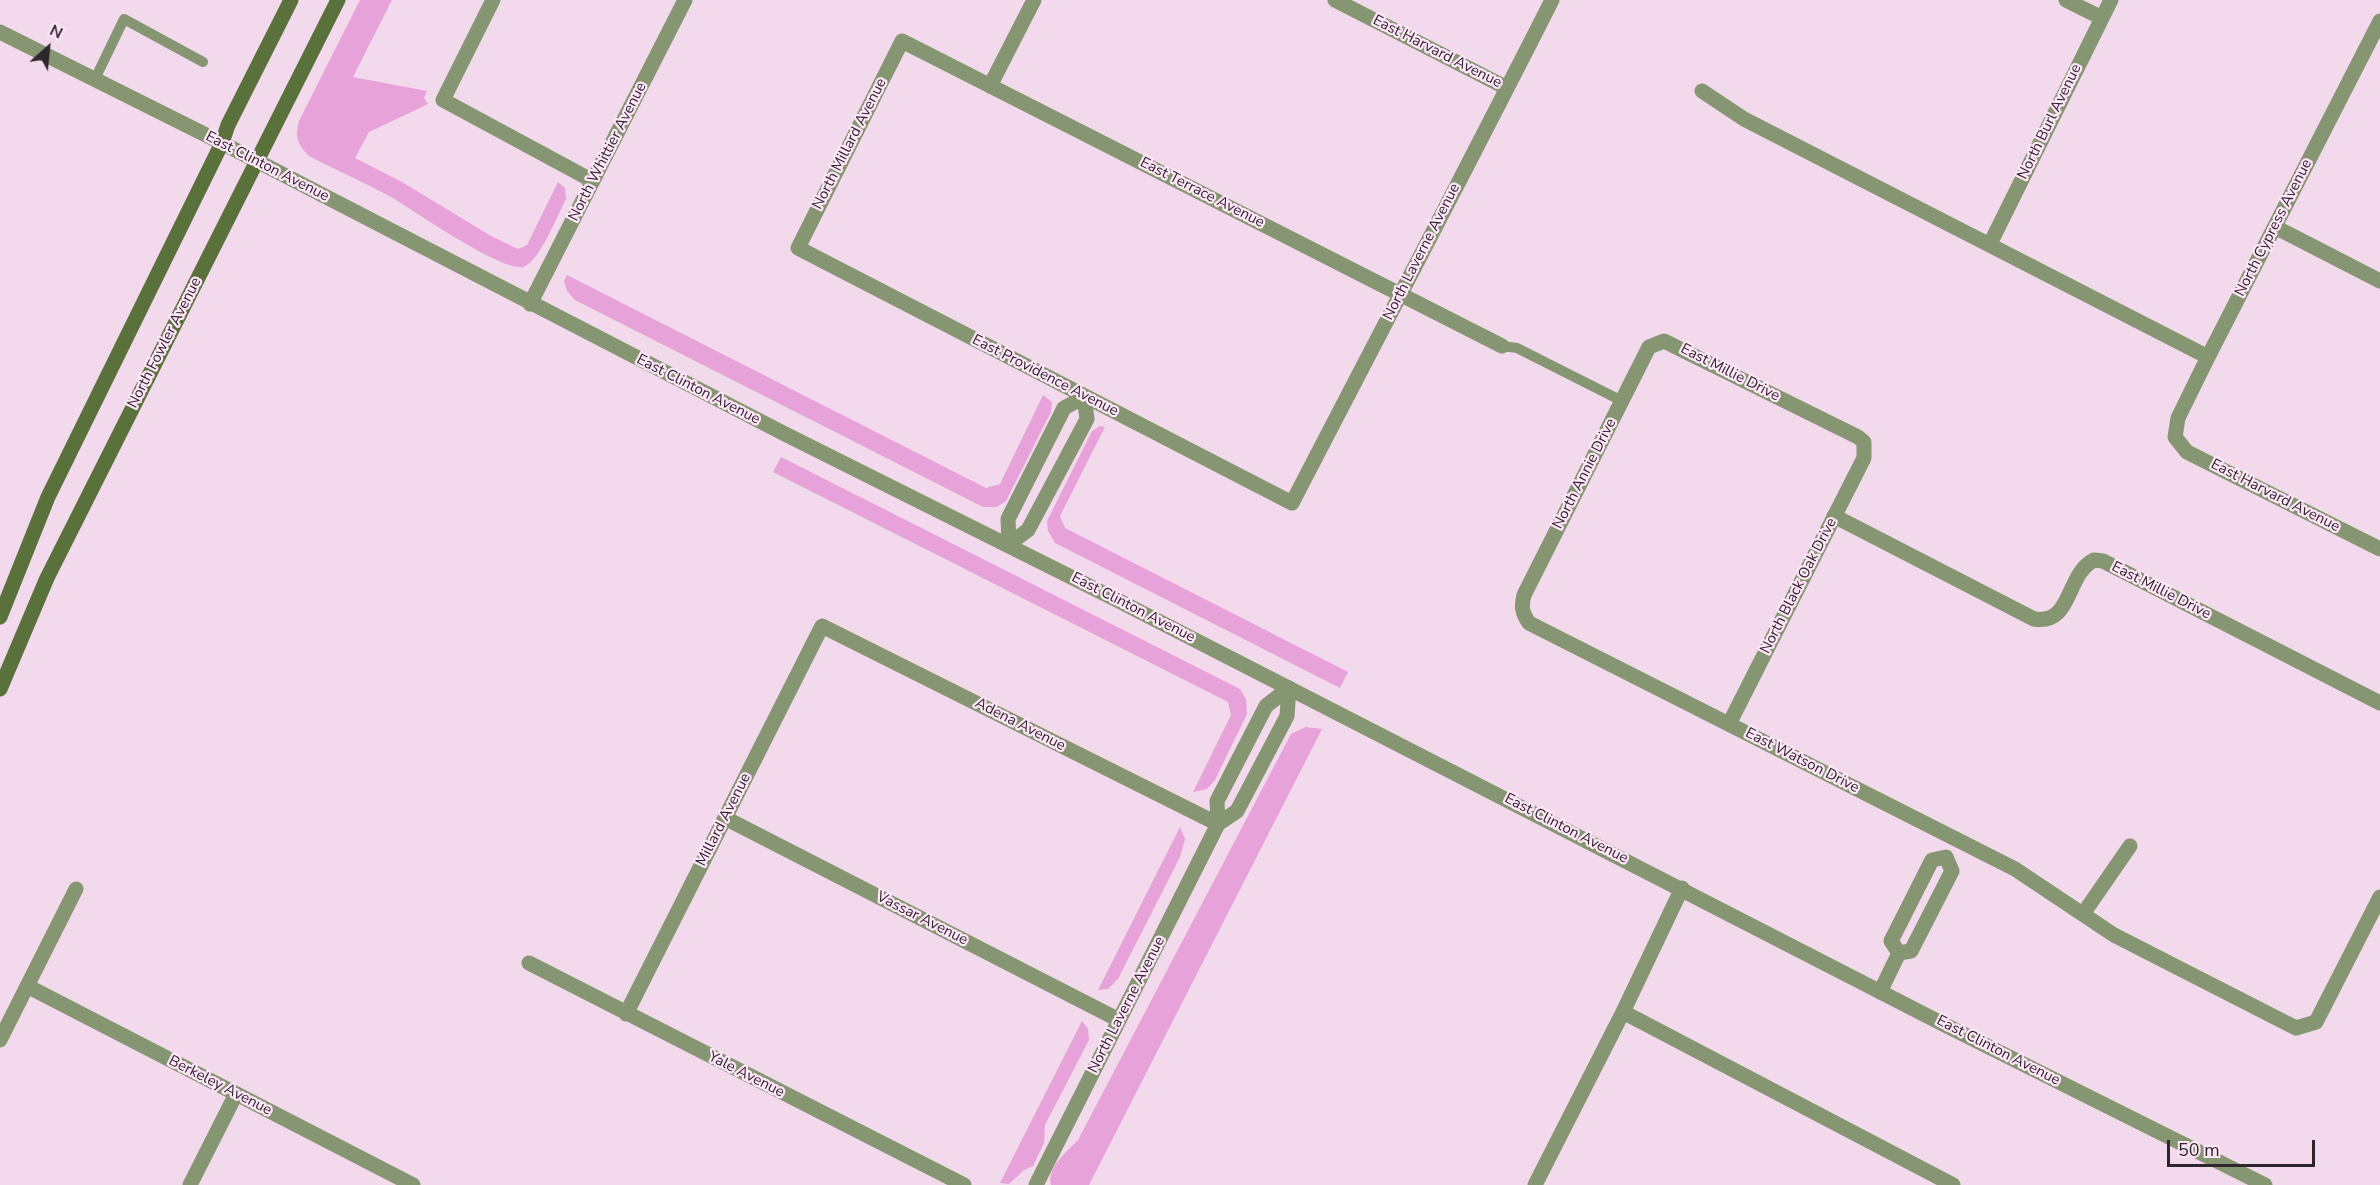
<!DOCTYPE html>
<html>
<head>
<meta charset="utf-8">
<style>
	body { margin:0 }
	#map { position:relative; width:2380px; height:1185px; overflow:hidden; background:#f2d9ec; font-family:"Nunito Sans",sans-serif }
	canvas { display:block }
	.north { position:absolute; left:18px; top:18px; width:60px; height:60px; -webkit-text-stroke:4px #ffe6f9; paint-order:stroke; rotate:27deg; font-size:16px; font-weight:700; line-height:24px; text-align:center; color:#2f262d }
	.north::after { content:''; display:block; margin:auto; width:21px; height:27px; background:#2f262d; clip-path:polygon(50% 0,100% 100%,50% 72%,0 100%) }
	.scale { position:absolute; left:2167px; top:1140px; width:148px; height:27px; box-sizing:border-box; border:3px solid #2f262d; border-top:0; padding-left:8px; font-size:18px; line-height:21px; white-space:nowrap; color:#2f262d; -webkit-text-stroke:4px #ffe6f9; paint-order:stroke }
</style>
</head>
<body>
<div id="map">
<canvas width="2380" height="1185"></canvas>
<div class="north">N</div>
<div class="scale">50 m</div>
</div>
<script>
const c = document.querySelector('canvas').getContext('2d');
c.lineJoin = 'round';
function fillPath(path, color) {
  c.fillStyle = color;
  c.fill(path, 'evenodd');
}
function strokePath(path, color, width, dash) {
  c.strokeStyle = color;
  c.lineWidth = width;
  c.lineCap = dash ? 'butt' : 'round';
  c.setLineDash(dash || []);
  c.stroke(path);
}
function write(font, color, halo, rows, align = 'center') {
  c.font = font + ' "Nunito Sans",sans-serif';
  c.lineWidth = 4.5;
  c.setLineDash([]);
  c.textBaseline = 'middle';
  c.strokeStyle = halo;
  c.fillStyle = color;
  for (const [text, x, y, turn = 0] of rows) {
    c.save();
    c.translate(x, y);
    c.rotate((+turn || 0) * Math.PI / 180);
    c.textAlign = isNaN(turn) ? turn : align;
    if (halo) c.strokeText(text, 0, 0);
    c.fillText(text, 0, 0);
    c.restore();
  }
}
const green = new Path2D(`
	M360,0h32l-39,77 74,14 -3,7 4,6 -59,28 -14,26 47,24 89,54 27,13 9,-4 31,-63 7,6 1,11c-8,15 -27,64 -43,68 -23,4 -108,-56 -132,-70 -27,-15 -55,-27 -82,-41 -12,-12 -14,-19 -10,-35z
	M567,275l419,213 14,-4 43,-89 9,7 -1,10 -45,89 -9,6h-14l-408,-207 -8,-9 -3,-10z
	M1100,426l5,1 -45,89 5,12 283,144 -8,16 -285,-145 -7,-12 -1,-10 45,-90z
	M781,457l459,232 6,10 1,15 -32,66 -8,9 -14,3 38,-77 -3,-13 -455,-230z
	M1306,727l16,2 -233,456h-38c-4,-19 16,-33 27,-45l213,-406z
	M1180,827l5,12 -5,18 -62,122 -10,10 -10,1z
	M1082,1021l6,8 1,11 -44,85 -1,18 -11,23 -9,4 -15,14 -9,-1z`);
const service = new Path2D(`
	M94,81l30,-62 79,43
	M1502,346l15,2 105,53`);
const minor = new Path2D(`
	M493,0l-50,100 150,81
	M1335,0l172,88
	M2066,0l36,18
	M2380,21l-172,336 -30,61 -3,19 12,15 193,97
	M990,86l44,-86
	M1702,91l42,28 464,238
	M2275,227l105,54
	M1990,244l121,-244
	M530,304l155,-304
	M1502,346l-600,-305 -104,207 494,255c87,-168 175,-335 260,-503
	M1084,397l3,22 -59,111 -19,14 -1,-25 56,-111z
	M1834,516l200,103c39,6 31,-44 60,-59l9,1 277,142
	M1729,724l135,-266v-16l-6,-5 -194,-96 -15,6 -125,248c-3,11 -2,18 5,28l486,246 99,66 182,93 20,-6 64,-125
	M725,818l394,202
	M1218,824l19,-13 50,-95 2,-28
	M1946,857l6,14 -41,80 -12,2 -8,-12 41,-81z
	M2083,914l47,-68
	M529,963l435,222
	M27,986l386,199
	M1880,992l19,-39
	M1623,1012l330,173
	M626,1014l196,-388 396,198
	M0,1040l76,-151
	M190,1185l46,-91
	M1036,1185l182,-361 -1,-23 49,-95 23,-18
	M1535,1185l88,-173 59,-124`);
const tertiary = new Path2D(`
	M0,32l222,111 561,290 338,169 820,421 324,162`);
const secondary = new Path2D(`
	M0,617l48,-120 174,-354 6,-18 63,-125
	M0,689l47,-111 291,-578`);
const streetNames = [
	["East Harvard Avenue",1437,52,27],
	["North Burl Avenue",2050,122,-64],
	["North Millard Avenue",850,144,-63],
	["North Whittier Avenue",608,152,-63],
	["East Clinton Avenue",267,167,27],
	["East Terrace Avenue",1202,193,27],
	["North Cypress Avenue",2274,228,-63],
	["North Laverne Avenue",1422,252,-63],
	["North Fowler Avenue",165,343,-63],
	["East Millie Drive",1730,373,27],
	["East Providence Avenue",1045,376,27],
	["East Clinton Avenue",698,390,27],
	["North Annie Drive",1585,474,-63],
	["East Harvard Avenue",2275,496,27],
	["North Black Oak Drive",1799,586,-63],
	["East Millie Drive",2161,591,27],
	["East Clinton Avenue",1133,608,27],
	["Adena Avenue",1020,725,27],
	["East Watson Drive",1802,761,27],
	["Millard Avenue",724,820,-63],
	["East Clinton Avenue",1566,829,27],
	["Vassar Avenue",922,919,27],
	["North Laverne Avenue",1127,1005,-63],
	["East Clinton Avenue",1998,1051,27],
	["Yale Avenue",746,1075,27],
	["Berkeley Avenue",220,1086,27]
];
fillPath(green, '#e8a2da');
strokePath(service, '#869672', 10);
strokePath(minor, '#869672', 15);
strokePath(tertiary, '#869672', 15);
strokePath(secondary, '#5b713c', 15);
write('15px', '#2f262d', '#ffe6f9', streetNames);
</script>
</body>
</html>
